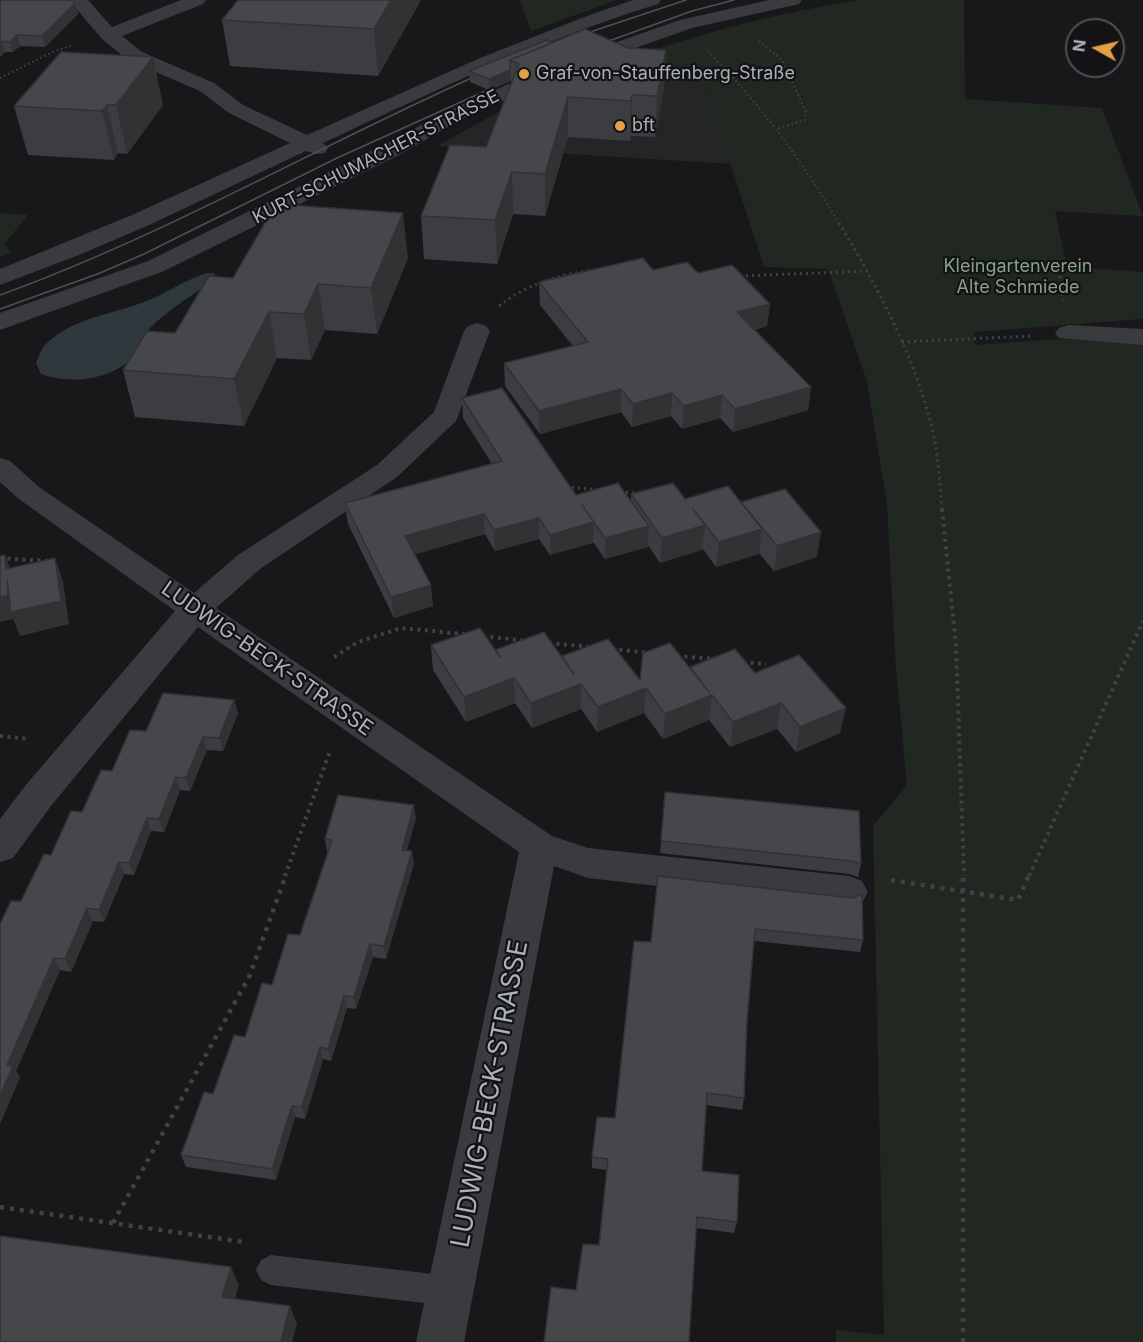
<!DOCTYPE html>
<html>
<head>
<meta charset="utf-8">
<style>
	body { margin:0 }
	#map { position:relative; width:1143px; height:1342px; overflow:hidden; background:#18181a; font-family:Inter,sans-serif }
	canvas { display:block }
	.north { position:absolute; left:1065px; top:18px; width:60px; height:60px; box-sizing:border-box; background:#131315; border:2px solid #505257; border-radius:50%; rotate:278deg; font-size:16px; font-weight:700; line-height:24px; text-align:center; color:#acb1b9 }
	.north::after { content:''; display:block; margin:auto; width:21px; height:27px; background:#e2a048; clip-path:polygon(50% 0,100% 100%,50% 72%,0 100%) }
</style>
</head>
<body>
<div id="map">
<canvas width="1143" height="1342"></canvas>
<div class="north">N</div>
</div>
<script>
const c = document.querySelector('canvas').getContext('2d');
c.lineJoin = 'round';
function fillPath(path, color) {
  c.fillStyle = color;
  c.fill(path, 'evenodd');
}
function strokePath(path, color, width, dash) {
  c.strokeStyle = color;
  c.lineWidth = width;
  c.lineCap = dash ? 'butt' : 'round';
  c.setLineDash(dash || []);
  c.stroke(path);
}
function write(font, color, halo, rows, align = 'center') {
  c.font = font + ' Inter,sans-serif';
  c.lineWidth = 4.5;
  c.setLineDash([]);
  c.textBaseline = 'middle';
  c.strokeStyle = halo;
  c.fillStyle = color;
  for (const [text, x, y, turn = 0] of rows) {
    c.save();
    c.translate(x, y);
    c.rotate((+turn || 0) * Math.PI / 180);
    c.textAlign = isNaN(turn) ? turn : align;
    if (halo) c.strokeText(text, 0, 0);
    c.fillText(text, 0, 0);
    c.restore();
  }
}
const built = new Path2D(`
	M703,79l29,85 -295,-18 80,-44 54,-21z`);
const green = new Path2D(`
	M520,0h97l-86,31z
	M859,0h105l1,99 137,9 41,108 -88,-5 12,56 76,5v47l-169,13 1,13 86,-6 82,3v1000h-307v-12l48,5 -11,-509 34,-41 -11,-117 -9,-163 -20,-124 -39,-112 -64,-2 -61,-188 -132,2c98,-40 184,-64 288,-81z
	M0,213l28,2 -23,28 6,10 -11,4z`);
const water = new Path2D(`
	M207,273h7l2,6c-22,15 -47,30 -66,49 -7,7 -7,21 -15,28 -24,24 -63,29 -94,18l-5,-11c3,-7 6,-16 11,-20 27,-26 69,-29 102,-43 19,-8 38,-21 58,-27z`);
const pathFar3 = new Path2D(`
	M759,41l23,19 24,52 -1,8 -28,9
	M708,51c52,53 94,110 132,174
	M0,78l57,-28 17,-5`);
const pathFar2 = new Path2D(`
	M839,223c41,68 80,141 96,219 4,22 5,46 7,69
	M1059,270l4,31
	M740,276l128,-5
	M499,306c28,-22 61,-32 96,-36
	M902,342l128,-6
	M566,487l34,3
	M620,492l19,1`);
const pathFar1 = new Path2D(`
	M942,509l14,136 8,231
	M0,558l47,3
	M483,636l44,5
	M549,643l43,4
	M612,649l37,4
	M677,656l38,3
	M334,657l24,-15 43,-14 63,6
	M743,662l23,2
	M0,736l29,3
	M285,876l45,-125
	M1029,876l114,-255`);
const path = new Path2D(`
	M891,880l127,20 11,-25
	M0,1207l244,35
	M113,1223l136,-246 37,-102
	M963,1342v-467`);
const service = new Path2D(`
	M271,1255l179,21 11,4 4,11 -4,11 -11,4 -179,-21 -10,-5 -5,-10 5,-10z`);
const minor = new Path2D(`
	M69,0h19l24,27 69,-27h25l-3,4 -81,32 20,16 72,31 29,22 64,30 173,-77 107,-42 46,-16h28l-3,4c-115,35 -226,88 -335,139l5,5 -3,5 -8,1 -11,-3 -157,74 -70,30 -79,30v-16l132,-54 158,-72 -61,-30 -29,-22 -72,-31 -26,-21z
	M769,0h33l-3,4 -107,24 -124,44 -106,47 -63,36 -235,116 -164,59v-17l148,-52 235,-116 65,-34 106,-47 126,-44z
	M477,323l9,3 4,5 -34,90 -59,56 -137,92 -44,39 336,228 36,12 261,28 13,5 6,11 -6,11 -13,5 -261,-30 -34,-12 -90,476h-48l103,-490 -321,-225 -147,179 -38,52 -13,4v-43l25,-33 150,-175 -156,-112 -19,-17v-24l10,3 29,26 155,106 44,-38 139,-90 57,-53 30,-81 4,-5z
	M1068,325l75,4v16l-84,-7 -4,-5 4,-5z`);
const tram = new Path2D(`
	M575,37l111,-37
	M595,46l97,-35 42,-11
	M0,295c168,-61 322,-151 485,-223
	M0,309l100,-36 44,-19 193,-96 166,-75`);
const wall = new Path2D(`
	M0,0l75,3 3,11 -33,33 -25,-1 -7,6h-8l-5,5z
	M238,0h183l-43,76 -148,-10 -8,-46z
	M547,40l117,49 -9,48 -24,-1 -1,5 -62,-4 -23,79 -32,-2 -16,50 -73,-5 -3,-43 65,-69 25,-62v-4l-22,9 -19,-8 -1,-11z
	M163,105l-36,49 -9,-1 -4,7 -86,-5 -14,-49z
	M408,258l-31,76 -52,-4 -14,30 -34,-2 -33,68 -109,-9 -12,-47 52,-37 58,-55z
	M653,270l45,3 72,31 -3,22 -13,4 57,57 -3,23 -75,22 -13,-14 -38,11 -11,-13 -39,11 -11,-15 -81,22 -35,-48 -1,-23 69,-17 -33,-41 -1,-23z
	M462,398l114,97 55,6v-7l110,8 76,55 -43,14 -15,-18v1l-43,13 -13,-18 -43,14 -12,-18v2l-43,12 -12,-17 -43,13 -11,-16 -44,12 -10,-17 -70,20 18,52 -39,12 -46,-94 -3,-21 147,-39 -29,-46z
	M431,645l64,5 67,7 78,23 50,-13 65,6 85,60 -44,19 -19,-23 -47,18 -21,-27 -46,19 -19,-26 -47,19 -16,-23 -49,19 -17,-25 -49,19 -33,-52z
	M234,700l4,13 -15,38 -16,-1 -17,41 -10,-1 -16,42 -13,-1 -17,44 -10,-1 -20,48 -11,-1 -22,51 -11,-2 -44,101 4,6 -20,47v-200l21,-23 30,-46 61,-84 34,-40z
	M665,792l196,72 -3,13 -9,-3 -189,-21z
	M416,818l-9,32 7,13 -28,96 -13,-2 -17,52 -9,-1 -16,53 -8,-2 -18,60 -10,-2 -19,63 -90,-13 -5,-12 91,-170 28,-50 28,-83h-1l-2,-13z
	M658,876l205,64 -3,12 -106,-11 -7,80 -3,77 -2,12 -36,-5 -4,66 35,51 -3,11 -38,-5 -120,62 23,-45 8,-75 -15,-2v-11l23,-39 36,-176z`);
const shadedWall = new Path2D(`
	M391,0h30l-43,76 -4,-47z
	M75,3l3,11 -33,33 -3,-11z
	M17,35l3,11 -7,6 -3,-10z
	M2,41l3,11 -5,5v-14z
	M666,50l-2,39 -9,48 2,-41z
	M153,57l10,48 -36,49 -11,-49z
	M510,70l1,11 -22,9v-11z
	M632,95l-1,41 -1,5 1,-40z
	M568,97v40l-23,79v-42z
	M107,105l11,48 -4,7 -12,-49z
	M512,172l1,42 -16,50 -2,-44z
	M403,213l5,45 -31,76 -6,-46z
	M318,284l7,46 -14,30 -7,-46z
	M770,304l-3,22 -32,8 2,-22z
	M269,312l8,46 -33,68 -10,-47z
	M811,387l-3,23 -75,22 2,-23z
	M621,389v23l-81,22 -1,-23z
	M672,393l-1,23 -39,11 1,-23z
	M722,395l-2,23 -38,11 2,-23z
	M484,514l1,20 -78,23 -2,-21z
	M539,518v21l-44,12 -1,-21z
	M594,522l-1,21 -43,12v-20z
	M705,525l-3,25 -42,13 2,-25z
	M649,526l-1,21 -43,12v-21z
	M762,529l-3,25 -43,13 3,-25z
	M821,532l-4,25 -43,14 3,-25z
	M5,555l9,23 -8,-9z
	M55,558l8,23 6,43 -49,12 -7,-17 -13,3v-25z
	M431,585l2,21 -39,12 -3,-21z
	M514,678l1,25 -49,19 -2,-25z
	M581,684v25l-49,19 -1,-25z
	M646,688l-2,25 -47,19 1,-25z
	M712,695l-3,25 -46,19 2,-25z
	M234,700l4,13 -15,38 -4,-13z
	M781,703l-4,26 -47,18 3,-25z
	M846,708l-6,25 -44,19 4,-25z
	M203,737l4,13 -17,41 -4,-13z
	M176,777l4,13 -16,42 -5,-13z
	M414,805l2,13 -13,44 -1,-12z
	M147,818l4,13 -17,44 -5,-12z
	M412,851l2,12 -28,96 -2,-13z
	M119,862l5,12 -20,48 -5,-12z
	M87,908l6,13 -22,51 -6,-13z
	M370,944l3,13 -17,52 -2,-12z
	M54,958l6,12 -44,101 4,6 -20,47v-28l7,-31z
	M344,996l3,12 -16,53 -3,-12z
	M320,1047l3,12 -18,60 -3,-12z
	M292,1106l3,11 -19,63 -4,-11z
	M231,1267l8,18 -9,30 -8,-18z
	M290,1306l7,18 -5,18h-11z`);
const building = new Path2D(`
	M0,0h72l3,3 -33,33 -25,-1 -7,7 -8,-1 -2,2z
	M238,0h153l-17,29 -152,-9z
	M585,29l43,19 38,2 -9,46 -25,-1 -1,6 -63,-4 -23,77 -33,-2 -17,48 -74,-4 29,-71 36,2 33,-83 -9,-4z
	M547,40l5,3 -42,17v10l-21,9 -20,-8z
	M61,52l92,5 -37,48h-9l-5,6 -88,-5z
	M276,204l127,9 -32,75 -53,-4 -14,30 -35,-2 -35,67 -111,-9 24,-39 28,2 34,-57 24,2z
	M643,258l10,12 34,-8 11,11 34,-8 38,39 -33,8 74,75 -76,22 -13,-14 -38,11 -12,-13 -39,11 -12,-15 -82,22 -35,-48 84,-21 -49,-60z
	M502,388l74,107 42,-12 31,43 -44,12 -23,-33 12,17 -44,13 -11,-17 -45,12 -10,-16 -79,22 26,49 -40,12 -46,-94 157,-42 -40,-63z
	M673,483l12,16 43,-13 34,43 -43,13 -26,-33 12,16 -43,13 -31,-44z
	M785,489l36,43 -44,14 -36,-44z
	M5,555l1,14 49,-11 6,43 -50,11 -4,-32 1,15 -8,2v-41z
	M480,628l20,29 -5,-7 49,-18 30,42 -12,-18 46,-17 32,41 3,-27 27,-10 39,49 -19,-25 45,-18 20,24 44,-18 47,53 -46,19 -19,-24 -48,19 -21,-27 -47,19 -19,-26 -48,19 -17,-23 -50,19 -17,-25 -50,19 -33,-52z
	M163,693l71,7 -15,38 -16,-1 -17,41 -10,-1 -17,42 -12,-1 -18,45 -10,-1 -20,48 -12,-2 -22,51 -11,-1 -47,107 6,1 -13,30v-172l11,-23h10l23,-47 7,1 20,-44 11,1 19,-42 11,1 18,-41 16,1z
	M665,792l194,19 2,53 -9,-3 -191,-20z
	M338,795l76,10 -12,45 10,1 -28,95 -14,-2 -16,53 -10,-1 -16,53 -8,-2 -18,60 -10,-1 -20,63 -91,-14 23,-63 9,2 21,-59 11,2 17,-54 10,2 16,-51 12,1 32,-95 -7,-1z
	M658,876l194,22 10,-4 1,46 -108,-11 -8,92 -3,77 -37,-5 -5,78 37,4 -2,47 -40,-5 -8,125h-145l7,-55 25,3 7,-46 16,1 9,-86 -16,-2 5,-40 18,1 19,-177 17,1z
	M0,1236l231,31 -9,30 68,9 -9,36h-281z`);
const markers = [
	[524,74,6,"#e2a048"],
	[620,126,6,"#e2a048"]
];
const farPoinames = [
	["Graf-von-Stauffenberg-Straße",536,74],
	["bft",632,126]
];
const farStreetnames = [
	["KURT-SCHUMACHER-STRASSE",376,157,-27]
];
const farParknames = [
	["Kleingartenverein",1018,267],
	["Alte Schmiede",1018,288]
];
const streetNames = [
	["LUDWIG-BECK-STRASSE",267,659,35]
];
const nearStreetnames = [
	["LUDWIG-BECK-STRASSE",490,1094,-79]
];
fillPath(built, '#242527');
fillPath(green, '#212821');
fillPath(water, '#2f383d');
strokePath(pathFar3, '#404246', 2, [1.5, 3]);
strokePath(pathFar2, '#404246', 3, [2, 4]);
strokePath(pathFar1, '#404246', 4, [3, 4.5]);
strokePath(path, '#404246', 4.5, [4, 6]);
fillPath(service, '#3a3b3f');
fillPath(minor, '#3a3b3f');
strokePath(tram, '#4f5155', 1.5);
fillPath(wall, '#3b3d40');
fillPath(shadedWall, '#303234');
fillPath(building, '#45474a');
strokePath(building, '#303234', 1.5);
for (const [x, y, r, color] of markers) {
  const dot = new Path2D();
  dot.arc(x, y, r, 0, 2 * Math.PI);
  c.fillStyle = color;
  c.fill(dot);
  strokePath(dot, '#131315', 2);
}
write('18px', '#acb1b9', '#131315', farPoinames, 'left');
write('18px', '#acb1b9', '#131315', farStreetnames);
write('18px', '#85a285', '#131315', farParknames);
write('21px', '#acb1b9', '#131315', streetNames);
write('26px', '#acb1b9', '#131315', nearStreetnames);
</script>
</body>
</html>
